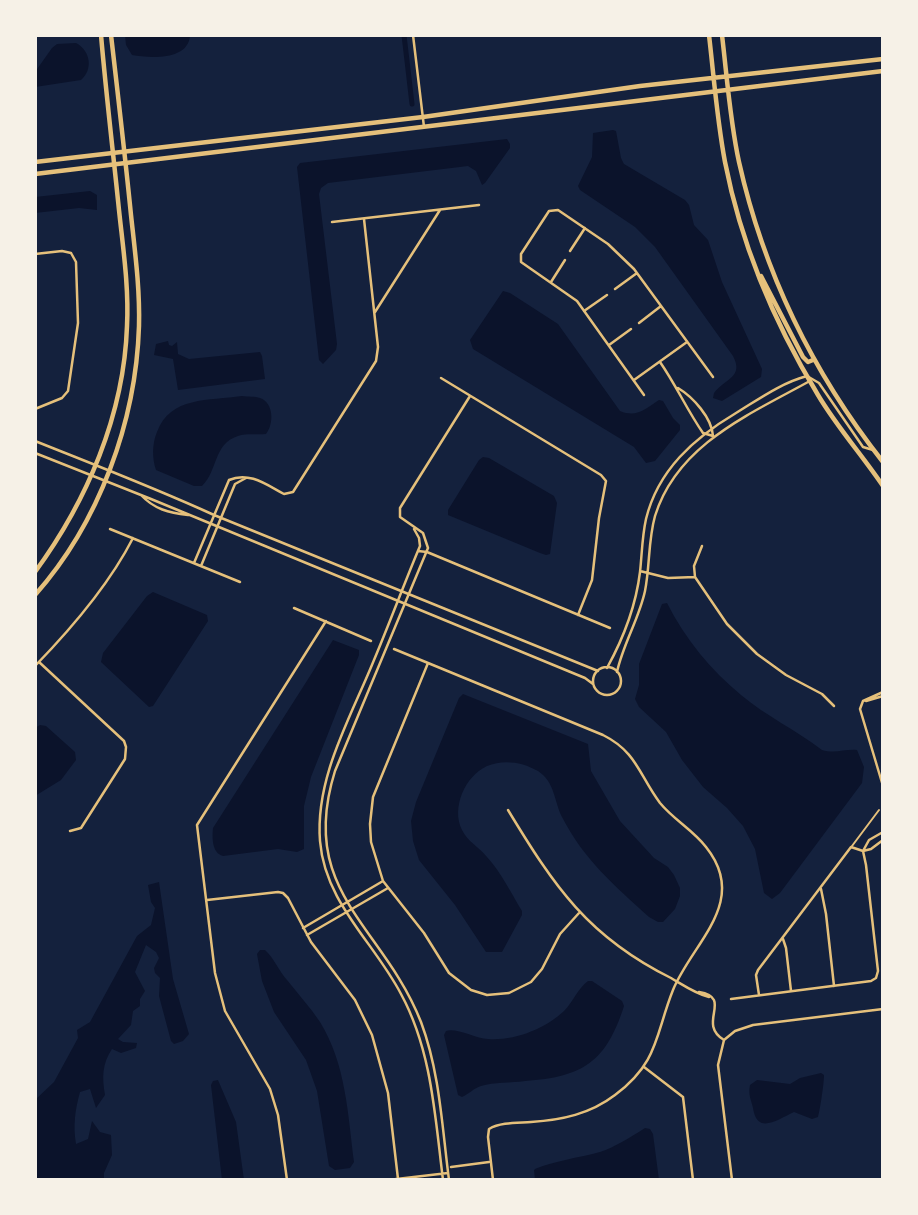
<!DOCTYPE html>
<html>
<head>
<meta charset="utf-8">
<style>
	body { margin:0 }
	#map { position:relative; width:918px; height:1215px; overflow:hidden; background:#14213d; font-family:Mulish,sans-serif }
	canvas { display:block }
	.frame { position:absolute; inset:0; border:37px solid #f6f1e7; pointer-events:none }
</style>
</head>
<body>
<div id="map">
<canvas width="918" height="1215"></canvas>
<div class="frame"></div>
</div>
<script>
const c = document.querySelector('canvas').getContext('2d');
c.lineJoin = 'round';
function fillPath(path, color) {
  c.fillStyle = color;
  c.fill(path, 'evenodd');
}
function strokePath(path, color, width, dash) {
  c.strokeStyle = color;
  c.lineWidth = width;
  c.lineCap = dash ? 'butt' : 'round';
  c.setLineDash(dash || []);
  c.stroke(path);
}
const water = new Path2D(`
	M125,35h65c-1,26 -41,23 -58,20l-6,-10z
	M76,43c15,8 17,27 5,37l-46,7v-15l17,-24 5,-4z
	M613,130l3,1 5,27 3,6 61,36 4,5 5,20 14,15 14,42 40,87 -1,8 -39,24 -9,-3 1,-5c12,-15 30,-16 19,-37l-78,-109 -20,-20 -55,-37 -2,-4 14,-29 1,-24z
	M507,139l3,5v4l-25,35 -3,2 -6,-14 -8,-5 -140,17 -7,5 -2,6 18,150 -1,6 -13,14 -4,-4 -22,-193 3,-4z
	M90,191l7,4v15l-18,-2 -44,5v-16z
	M503,291l7,2 48,31 62,87c17,7 25,-2 39,-11l4,1 10,17 7,7v5l-25,31 -9,2 -12,-16 -161,-98 -3,-9z
	M168,341l1,4 3,1 5,-4 1,12 11,5 71,-7 2,4 3,23 -87,11 -5,-31 -19,-4 2,-11z
	M242,396c6,1 13,0 18,2 14,5 14,26 6,36 -9,1 -19,-1 -28,2 -25,8 -20,35 -36,50h-8l-38,-16c-4,-12 -4,-26 1,-38 13,-36 52,-31 85,-36z
	M483,457l6,1 65,38 3,7 -7,51 -4,1 -6,-2 -92,-38v-5l31,-50z
	M153,592l54,23 1,6 -55,85 -4,1 -48,-45 2,-9 44,-57z
	M667,603c18,36 44,67 74,92 25,21 55,35 81,55 13,4 22,-1 35,0l7,17 -2,16 -82,110 -8,6 -8,-6 -9,-44 -12,-23 -16,-18 -24,-21 -21,-27 -16,-28 -27,-25 -4,-8 4,-14v-21l23,-60z
	M333,640l26,10v5l-48,122 -7,29v43l-7,3 -19,-3 -55,7c-11,-3 -11,-18 -10,-28z
	M463,694l125,50 3,27 29,50 34,37 14,9 6,8 6,13v8l-5,13 -12,13h-5l-9,-5c-34,-31 -65,-57 -87,-100 -8,-16 -7,-35 -24,-46 -15,-9 -35,-12 -51,-5 -22,10 -36,42 -25,64 6,12 17,17 25,27 14,15 24,36 35,54v4l-20,37h-16l-31,-47 -36,-45 -6,-19 -2,-20 5,-19 43,-104z
	M40,725l6,1 29,26 1,8 -15,20 -26,16v-68z
	M159,882l14,97 16,55 -6,7 -9,3 -3,-3 -12,-45 1,-18 -5,-5 -1,-5 5,-10 -3,-6 -10,-7 -11,27 10,19 -5,8v7l-7,5 -2,14 -13,14 5,3 14,1 -1,5 -15,5 -9,-4c-10,15 -10,28 -7,46l-9,13 -6,-19 -10,3c-5,18 -7,34 -4,52l12,-5 4,-18 8,11 11,3 1,20 -8,18v7h-69v-80l19,-18 24,-44 -1,-8 13,-8 47,-86 14,-11 4,-17 -4,-6 -3,-17z
	M260,950h5c9,8 14,21 22,30 11,14 23,27 33,42 26,42 28,93 34,140l-4,6 -15,2 -6,-4 -12,-75 -11,-31 -32,-48 -12,-31 -5,-27z
	M588,981h4l30,20 2,5c-18,56 -41,71 -99,75 -14,2 -31,1 -44,5 -7,2 -12,8 -19,11l-4,-2 -14,-60 2,-4c9,-4 29,7 42,8 26,2 57,-10 76,-28 9,-9 14,-23 24,-30z
	M821,1073l3,2c0,9 -4,35 -6,42l-6,2 -18,-7c-17,8 -37,23 -41,-4 -2,-9 -5,-13 -3,-23l7,-5 33,4 10,-6z
	M218,1080l18,42 8,58h-22l-11,-95 2,-4z
	M645,1128l5,1 3,5 6,46h-124l-1,-10c7,-6 52,-14 66,-18 15,-5 31,-15 45,-24z`);
const canal = new Path2D(`
	M404,35l8,69`);
const service = new Path2D(`
	M852,846l27,-36`);
const pedestrian = new Path2D(`
	M451,1167l38,-5`);
const minor = new Path2D(`
	M413,35l11,92
	M332,222l147,-17
	M570,251l15,-23
	M35,254l27,-3 9,2
	M551,282l14,-22
	M615,289l22,-16
	M584,311l23,-16
	M375,312l65,-102
	M639,323l22,-17
	M609,345l22,-16
	M660,362c16,23 27,48 43,71l10,3c-1,-18 -20,-39 -35,-48
	M441,378l160,97 5,6 -7,37 -7,62 -14,35
	M634,380l53,-38
	M644,395l-67,-94 -56,-39v-8l28,-43 9,-1 50,34 26,25 79,108
	M35,409l27,-11 6,-7 10,-68 -2,-61 -5,-9
	M35,441c60,24 120,47 179,74l384,156
	M35,453l116,46 434,179 8,6
	M141,495c13,14 28,18 47,20
	M110,529l130,53
	M414,529l5,9 1,8c-16,38 -30,76 -46,114 -23,57 -59,117 -54,181 5,62 54,101 81,153 31,57 34,123 42,186
	M418,551l9,1 183,76
	M194,563l35,-83c20,-9 38,5 55,14l9,-2 83,-131 2,-14 -14,-128
	M201,566l34,-82 11,-6
	M640,571l28,7 27,-1
	M695,577l32,47 30,30 29,21 36,19 12,12
	M695,577l-1,-11 8,-20
	M294,608l77,33
	M394,649l209,86c34,17 36,40 57,68 14,17 33,27 46,44 44,55 -14,96 -33,143 -18,45 -14,72 -58,105 -25,19 -53,25 -84,27 -13,1 -30,0 -42,7l-1,8 5,43
	M39,662l85,79 2,6 -1,12 -44,69 -11,3
	M428,663l-55,134 -3,27 1,18 12,39 41,52 25,40 22,17 16,5 22,-2 22,-11 11,-13 18,-35 19,-21
	M35,666c36,-37 74,-81 98,-128
	M593 681a14 14 0 1 1 28 0a14 14 0 1 1-28 0Z
	M607,668c16,-29 29,-63 33,-96 2,-18 2,-35 6,-53 12,-49 48,-81 90,-106 23,-14 45,-30 71,-37l12,7 44,64 10,3
	M617,672c6,-28 22,-53 28,-81 5,-25 3,-50 10,-75 22,-71 93,-101 153,-134
	M883,692l-20,9 -3,8 23,77
	M866,701l17,-5
	M508,810c46,76 80,127 163,168 12,7 25,16 38,19
	M883,832l-14,8 -6,11 8,-2 12,-9
	M821,889l5,25 8,72
	M207,900l71,-8 5,1 5,5 23,44 44,58 17,35 16,58 10,86
	M303,928l80,-47
	M307,935l81,-47
	M783,939l3,9 5,43
	M699,992c35,6 -3,31 25,48
	M731,999l140,-18 5,-3 2,-7 -12,-106 -3,-14 -12,-4 -93,123 -2,5 3,20
	M724,1040l11,-9 18,-6 130,-16
	M724,1040l-6,25 14,115
	M644,1067l39,30 10,83
	M287,1180l-9,-65 -8,-26 -45,-78 -10,-38 -18,-148 129,-204
	M388,1180l60,-7
	M449,1180c-7,-53 -9,-107 -28,-158 -38,-97 -124,-130 -86,-251l93,-223 -5,-15 -23,-16v-9l70,-112`);
const secondary = new Path2D(`
	M35,572c52,-71 89,-157 92,-246 2,-39 -4,-78 -8,-116 -6,-59 -13,-117 -18,-175
	M35,595c64,-72 101,-173 104,-269 1,-37 -4,-74 -8,-111 -6,-60 -13,-120 -20,-180`);
const primary = new Path2D(`
	M709,35c5,43 8,85 16,127 16,82 50,162 93,233 19,32 44,60 65,91
	M722,35c5,42 8,86 17,127 25,111 74,211 144,300
	M35,162l388,-45 217,-31 243,-27
	M35,174l848,-103
	M761,276l42,81 5,5 5,-2`);
fillPath(water, '#0b132b');
strokePath(canal, '#0b132b', 5);
strokePath(service, '#e5c07b', 2);
strokePath(pedestrian, '#e5c07b', 2.5);
strokePath(minor, '#e5c07b', 2.5);
strokePath(secondary, '#e5c07b', 4.5);
strokePath(primary, '#e5c07b', 4.5);
</script>
</body>
</html>
